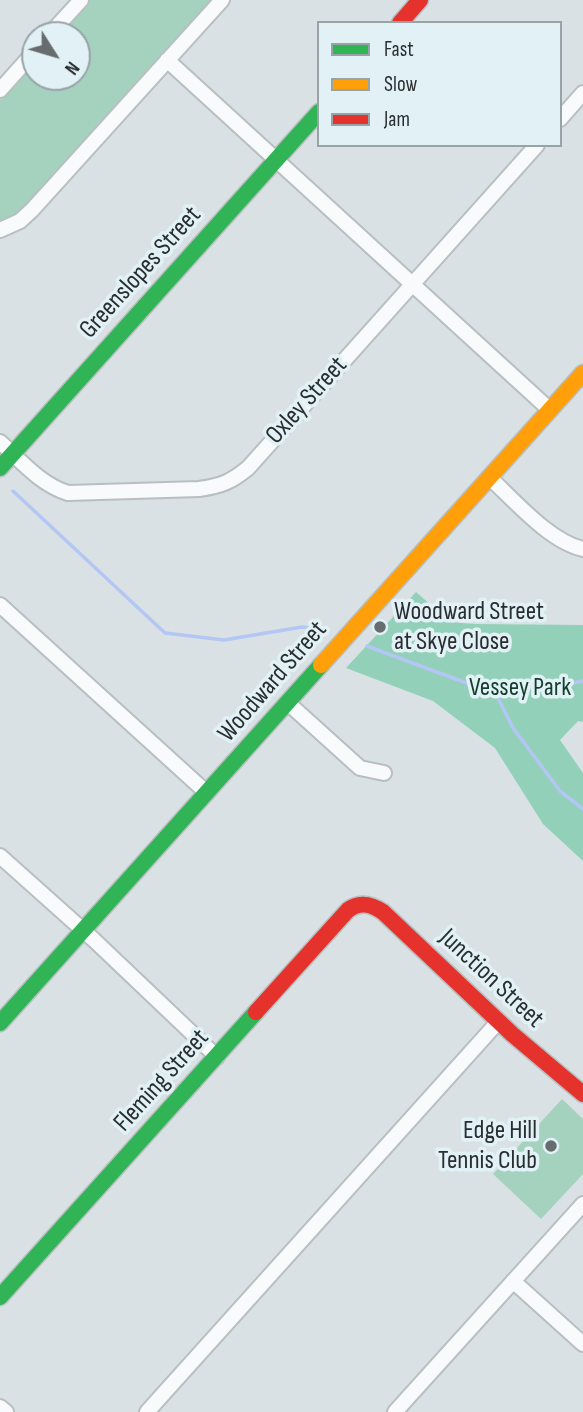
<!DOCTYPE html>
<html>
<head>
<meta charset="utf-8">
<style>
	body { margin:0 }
	#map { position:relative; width:583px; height:1412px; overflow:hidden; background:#d9e1e4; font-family:"Sofia Sans Condensed",sans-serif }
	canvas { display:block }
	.legend { position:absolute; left:317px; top:21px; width:245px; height:126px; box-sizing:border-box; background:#e2f1f5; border:2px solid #98a3a6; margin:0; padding:9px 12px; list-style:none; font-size:21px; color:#292e30 }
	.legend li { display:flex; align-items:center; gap:14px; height:35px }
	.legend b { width:35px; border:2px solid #98a3a6 }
	.north { position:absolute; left:21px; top:21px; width:70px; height:70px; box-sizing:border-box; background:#e2f1f5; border:2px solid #98a3a6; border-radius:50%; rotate:127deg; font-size:19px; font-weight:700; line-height:28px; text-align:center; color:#292e30 }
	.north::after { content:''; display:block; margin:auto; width:24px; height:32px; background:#676d6f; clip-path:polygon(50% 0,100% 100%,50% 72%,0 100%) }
</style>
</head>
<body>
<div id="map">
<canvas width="583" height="1412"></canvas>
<ul class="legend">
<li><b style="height:9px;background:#30b455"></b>Fast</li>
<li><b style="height:9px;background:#ff9f0a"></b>Slow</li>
<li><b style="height:9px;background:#e5322d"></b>Jam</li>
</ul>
<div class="north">N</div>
</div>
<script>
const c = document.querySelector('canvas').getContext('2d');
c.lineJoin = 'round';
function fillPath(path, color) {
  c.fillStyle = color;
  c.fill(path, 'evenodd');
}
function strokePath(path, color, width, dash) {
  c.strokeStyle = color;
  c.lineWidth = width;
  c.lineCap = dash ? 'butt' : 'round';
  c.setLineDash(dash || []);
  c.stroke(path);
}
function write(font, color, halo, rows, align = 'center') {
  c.font = font + ' "Sofia Sans Condensed",sans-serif';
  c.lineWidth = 7;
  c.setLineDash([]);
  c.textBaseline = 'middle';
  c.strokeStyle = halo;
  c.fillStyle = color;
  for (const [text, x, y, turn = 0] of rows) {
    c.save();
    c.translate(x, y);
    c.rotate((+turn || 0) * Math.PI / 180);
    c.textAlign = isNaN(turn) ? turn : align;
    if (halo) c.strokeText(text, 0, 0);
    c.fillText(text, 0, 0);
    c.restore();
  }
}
const green = new Path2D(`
	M89,0h123l-182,201c-9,9 -18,18 -30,21v-122l35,-39v16h42v-42h-19z
	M562,1099l21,20v55l-42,45 -48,-45z`);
const forest = new Path2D(`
	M416,592l34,30 25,2 108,1v97l-5,-1 -18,19 23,33v88l-40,-37 -48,-76 -62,-47 -87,-33z`);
const stream = new Path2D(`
	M13,491l152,142 59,7 78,-13 19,2
	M367,646l102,38 74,5 40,-8
	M492,686l21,42 47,63 23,18`);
const street = new Path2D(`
	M49,35l32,-35
	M167,60l383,350
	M0,90l35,-39
	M560,119l23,-26
	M0,230l20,-9 12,-11 190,-210
	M0,442c21,19 41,43 68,51l131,-4c22,-3 32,-7 49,-21l289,-323
	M489,477c26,24 60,64 94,72
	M0,605l207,188
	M288,703l72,65 24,5
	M0,856l94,84 123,117
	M513,1281l70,63
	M0,1407l6,5
	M147,1412l351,-390
	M395,1412l188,-208`);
const fast = new Path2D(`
	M0,468l319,-356
	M0,1023l321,-358
	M0,1297l256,-285`);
const slow = new Path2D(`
	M321,665l262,-292`);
const jam = new Path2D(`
	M400,23l20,-23
	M256,1012l92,-102c12,-9 23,-6 35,2l129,122 71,60`);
const markers = [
	[380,627,7,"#676d6f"],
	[551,1146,7,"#676d6f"]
];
const streetNames = [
	["Greenslopes Street",141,273,-48],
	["Oxley Street",307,401,-48],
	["Woodward Street",273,682,-49],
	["Junction Street",491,979,43],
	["Fleming Street",162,1081,-48]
];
const poiNames = [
	["Woodward Street",394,612],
	["at Skye Close",394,642],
	["Edge Hill",537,1131,"right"],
	["Tennis Club",537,1161,"right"]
];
const parkNames = [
	["Vessey Park",520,688]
];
fillPath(green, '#a5d1bf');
fillPath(forest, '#93d0b9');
strokePath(stream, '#b4c6f4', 3.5);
strokePath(street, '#b8bfc1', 18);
strokePath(fast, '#b8bfc1', 19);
strokePath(slow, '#b8bfc1', 19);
strokePath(jam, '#b8bfc1', 19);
strokePath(street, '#f9fafb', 14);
strokePath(fast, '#30b455', 16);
strokePath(slow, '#ff9f0a', 16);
strokePath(jam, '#e5322d', 16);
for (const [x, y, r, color] of markers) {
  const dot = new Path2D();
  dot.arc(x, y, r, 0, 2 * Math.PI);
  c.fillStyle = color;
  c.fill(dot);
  strokePath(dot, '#e2f1f5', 2.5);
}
write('26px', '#292e30', '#e2f1f5', streetNames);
write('26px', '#292e30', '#e2f1f5', poiNames, 'left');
write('26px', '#123f2d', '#e2f1f5', parkNames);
</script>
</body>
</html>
